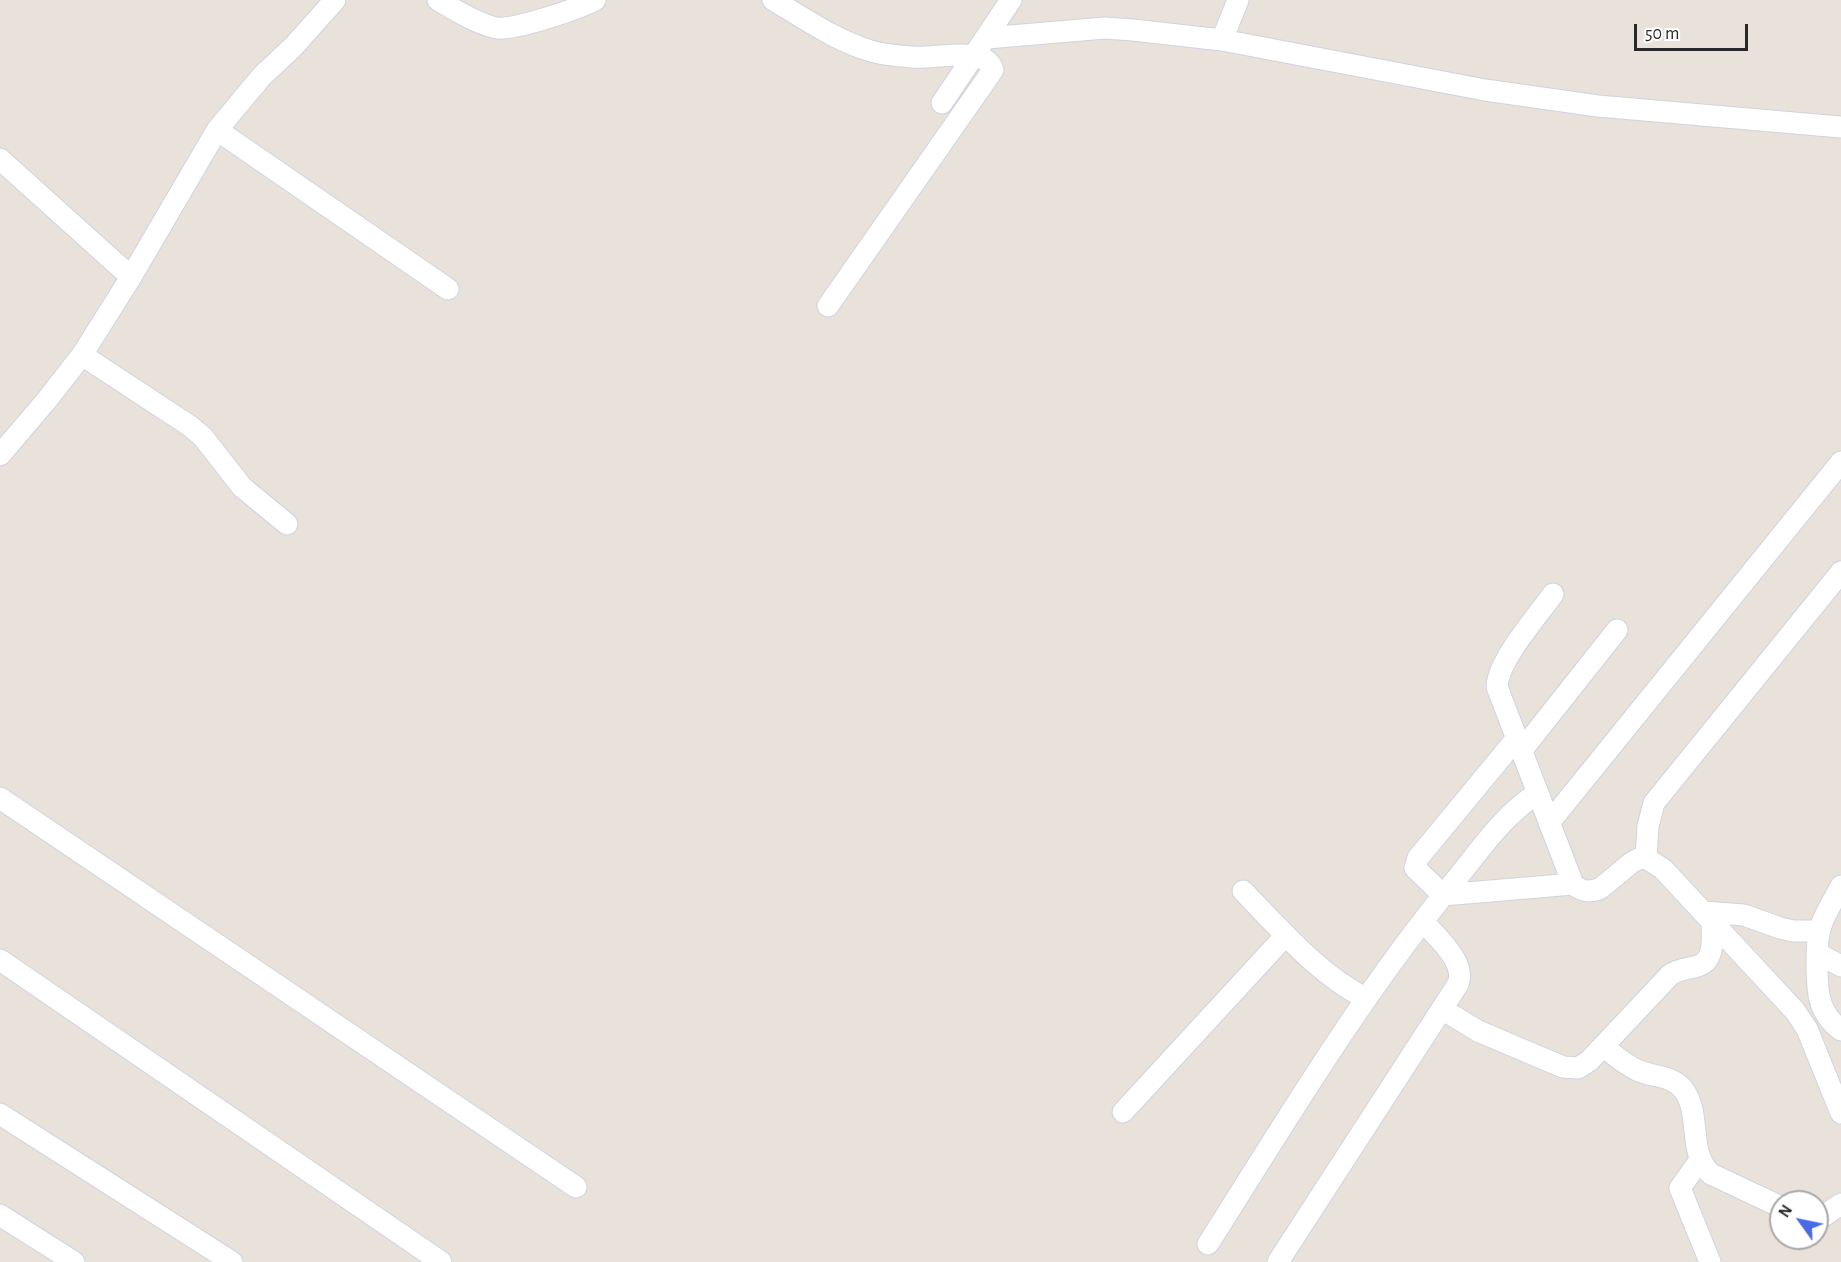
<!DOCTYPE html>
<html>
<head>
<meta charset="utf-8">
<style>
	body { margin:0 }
	#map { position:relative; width:1841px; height:1262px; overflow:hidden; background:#e9e2da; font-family:"Alegreya Sans",sans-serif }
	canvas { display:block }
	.north { position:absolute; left:1769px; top:1190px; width:60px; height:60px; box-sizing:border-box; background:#fff; border:2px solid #a9a9a9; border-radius:50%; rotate:303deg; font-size:16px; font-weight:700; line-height:24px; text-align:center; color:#282828 }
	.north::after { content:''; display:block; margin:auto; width:21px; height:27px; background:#496ae7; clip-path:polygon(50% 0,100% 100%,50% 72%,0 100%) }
	.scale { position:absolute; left:1634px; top:24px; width:114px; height:27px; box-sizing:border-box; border:3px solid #282828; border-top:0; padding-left:8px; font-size:18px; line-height:21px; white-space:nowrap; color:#282828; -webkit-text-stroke:4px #fff; paint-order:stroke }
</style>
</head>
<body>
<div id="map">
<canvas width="1841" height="1262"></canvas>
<div class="north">N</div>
<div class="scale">50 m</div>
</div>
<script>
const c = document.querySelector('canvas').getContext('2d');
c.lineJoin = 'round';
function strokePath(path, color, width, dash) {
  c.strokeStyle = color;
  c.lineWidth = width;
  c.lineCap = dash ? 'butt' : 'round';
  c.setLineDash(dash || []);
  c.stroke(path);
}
const minor = new Path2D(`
	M438,0c15,9 41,25 59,28 19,2 80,-19 98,-28
	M773,0c31,18 63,41 98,51 13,4 27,5 41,6 21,3 73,-13 81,13l-165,236
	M987,38l118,-10 28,2 89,10 263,50 113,16 243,21
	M1222,40l16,-40
	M942,103l69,-103
	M217,130l231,159
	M0,159l131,118
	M82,355l108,71 13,11 39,50 45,37
	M0,455l46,-54 36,-46 49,-78 86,-147 45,-54 31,-29 42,-47
	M1553,594c-16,23 -55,66 -56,93l76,197c9,8 17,9 28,4l30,-25 7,-4 8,-1 17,11 132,142 12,18 34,84
	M1517,738l-99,120 -3,10 28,27 130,-11
	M1522,750l95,-120
	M0,798l576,389
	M1549,823l292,-361
	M1646,858l2,-32 6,-23 187,-231
	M1841,886c-7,14 -17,28 -21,43 -3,11 -3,22 -3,33 0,28 0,50 24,68
	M1243,891c37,38 75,83 122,107
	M1703,912l41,3 36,13 13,3h26
	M1817,953l24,13
	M0,960l441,302
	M1442,1009l36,22 85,36 15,1 11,-7 81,-86c10,-7 18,-6 28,-9 18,-6 14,-30 14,-44
	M1603,1046c11,9 21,18 34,24 14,7 35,5 46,19 19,24 4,64 28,85l70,33
	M1123,1112l163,-177
	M0,1114l232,148
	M1700,1160l-20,28 30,74
	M0,1215l74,47
	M1817,1218l8,-3 16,-11
	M1208,1244c78,-123 153,-249 246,-362 26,-32 49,-67 84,-89
	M1278,1262l180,-278c9,-22 -22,-47 -35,-63`);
strokePath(minor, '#d0d3df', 23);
strokePath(minor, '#fff', 21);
</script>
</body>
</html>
